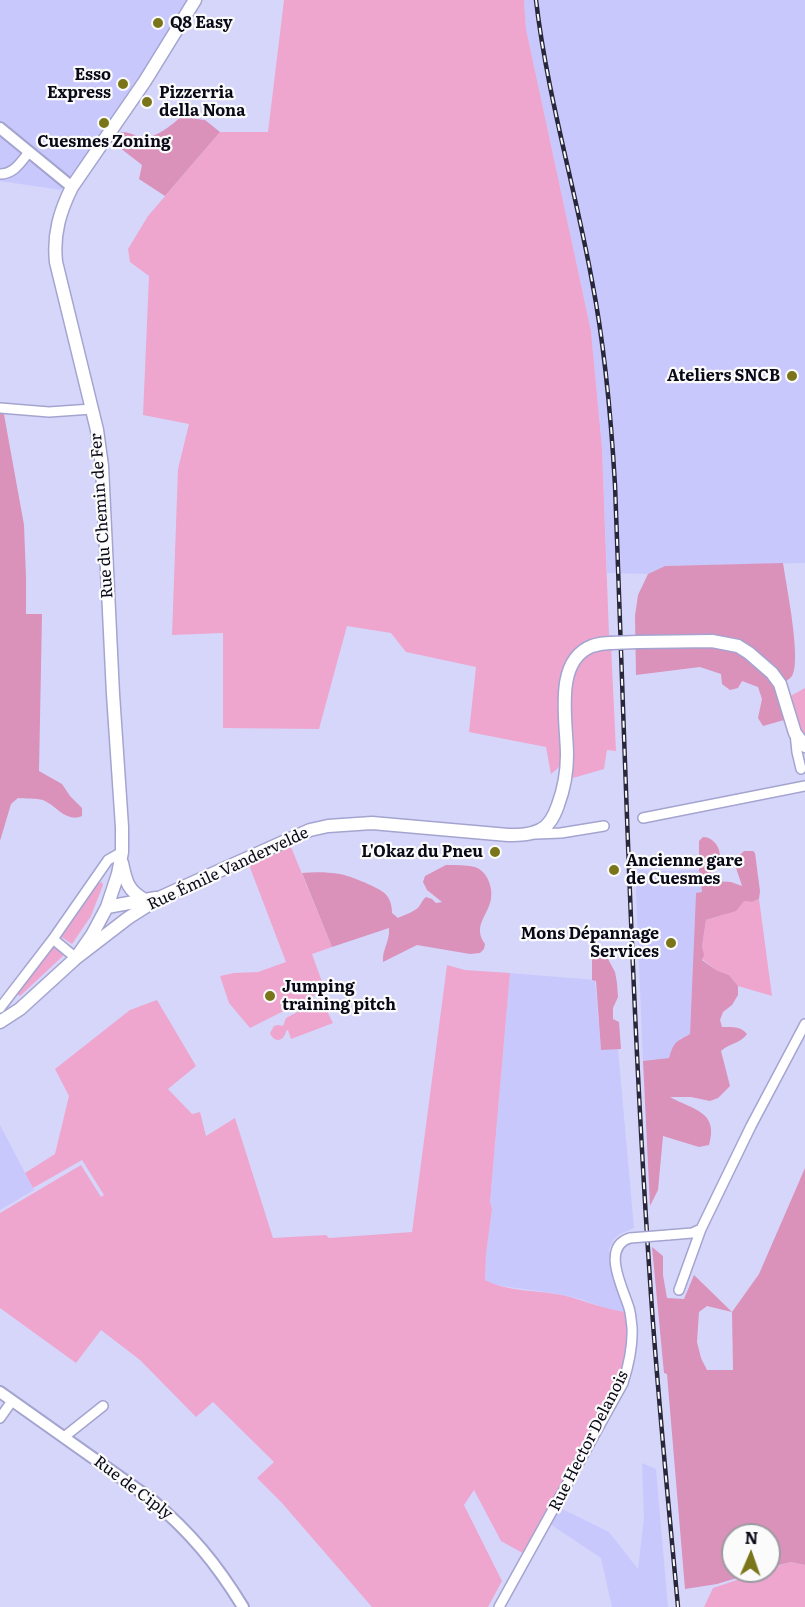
<!DOCTYPE html>
<html>
<head>
<meta charset="utf-8">
<style>
	body { margin:0 }
	#map { position:relative; width:805px; height:1607px; overflow:hidden; background:#d6d6fb; font-family:Literata,serif }
	canvas { display:block }
	.north { position:absolute; left:721px; top:1523px; width:60px; height:60px; box-sizing:border-box; background:#fbfbfb; border:2px solid #9b9aa0; border-radius:50%; rotate:2deg; font-size:16px; font-weight:700; line-height:24px; text-align:center; color:#0a0918 }
	.north::after { content:''; display:block; margin:auto; width:21px; height:27px; background:#7b7519; clip-path:polygon(50% 0,100% 100%,50% 72%,0 100%) }
</style>
</head>
<body>
<div id="map">
<canvas width="805" height="1607"></canvas>
<div class="north">N</div>
</div>
<script>
const c = document.querySelector('canvas').getContext('2d');
c.lineJoin = 'round';
function fillPath(path, color) {
  c.fillStyle = color;
  c.fill(path, 'evenodd');
}
function strokePath(path, color, width, dash) {
  c.strokeStyle = color;
  c.lineWidth = width;
  c.lineCap = dash ? 'butt' : 'round';
  c.setLineDash(dash || []);
  c.stroke(path);
}
function write(font, color, halo, rows, align = 'center') {
  c.font = font + ' Literata,serif';
  c.lineWidth = 4.5;
  c.setLineDash([]);
  c.textBaseline = 'middle';
  c.strokeStyle = halo;
  c.fillStyle = color;
  for (const [text, x, y, turn = 0] of rows) {
    c.save();
    c.translate(x, y);
    c.rotate((+turn || 0) * Math.PI / 180);
    c.textAlign = isNaN(turn) ? turn : align;
    if (halo) c.strokeText(text, 0, 0);
    c.fillText(text, 0, 0);
    c.restore();
  }
}
const built = new Path2D(`
	M0,0h187l-22,41 -104,149 -61,-9z
	M524,0h281v563l-140,3 -17,8 -41,-1 -5,-125 -11,-117 -65,-302z
	M635,869l33,2 31,-1 3,22 -6,2 -6,140 -9,4 -12,20 -26,3z
	M510,973l85,7 6,69h17l16,179 -14,6 -6,5 -5,10 3,24 13,39 -14,-2 -31,-11 -22,-5 -63,-9 -10,-5 1,-25 6,-46 -2,-6z
	M0,1125l34,65 -34,20z
	M642,1463l14,6 12,138h-56l-11,-49 -54,-36 9,-16 53,26 29,37 6,-51z`);
const green = new Path2D(`
	M284,0h240l2,29 65,302 11,117 7,187 2,1c-13,3 -34,6 -40,19 -2,4 -2,10 -2,15l23,-18 19,-7 5,106 -9,-1 -3,19 -31,9 -6,-20 -10,11 -6,5 -5,-27 -77,-15 7,-65 -70,-15 -15,-19 -44,-7 -28,103 -96,-1v-95l-51,2 6,-166 11,-45 -46,-9 6,-139 -19,-14 -2,-13 20,-33 72,-84h48z
	M805,688v58l-20,-47z
	M291,847l41,100 -20,7 13,36 -75,38 -21,-25 -9,-27 14,-3 24,-1 28,-10 -37,-97z
	M102,882l1,3 -12,31 -19,28 -12,-8 39,-53z
	M759,899l13,97 -34,-10 -9,-11 -13,-5 -14,-11v-12l4,-27 17,-5 21,-14 8,1z
	M53,944l11,9v2l-44,41 -3,-2z
	M447,965l18,5 45,3 -20,229 2,7 -6,46 -1,25c23,12 52,10 77,15 21,5 41,14 63,17l6,9 -2,42 -101,193 -27,-15 -27,-51 -10,15 38,76 -14,26h-116l-90,-104 -25,-25 17,-16 -61,-60 -17,15 -56,-57 -39,-30 -25,33 -76,-55v-95l81,-48 20,32 3,-2 -22,-35 -49,28 -8,-15 30,-19 14,-58 -14,-27 75,-59 27,-10 39,66 -28,23 24,25 8,-2 6,24 29,-18 38,120 53,-3 3,3 83,-6z
	M318,1001l5,2 10,20 -42,16 -3,-9 -2,1c-2,11 -12,12 -16,2l4,-7 4,-1 5,1 3,-8z
	M791,1562l14,3v42h-101l9,-19 51,-17h5v-2z`);
const forest = new Path2D(`
	M181,117l24,3 15,12 -55,64 -26,-17 3,-14 -27,-21 1,-4 5,-8c7,0 13,3 20,5 15,2 29,-11 40,-20z
	M0,403l3,6 21,116 2,52v37h16l-3,157 23,13 8,12 12,12v8c-16,7 -25,-10 -39,-16 -7,-2 -18,-1 -25,-2l-7,6 -11,37z
	M783,563c3,21 19,98 9,113 -3,4 -8,6 -12,8l11,34 -28,8 -5,-8 4,-19 -4,-12 -16,-6 -4,7 -8,2 -8,-6 -1,-10 -21,-7 -64,8 -1,-59 3,-21 10,-21 17,-8z
	M703,837c11,0 21,14 15,25 -2,3 -5,4 -8,6l4,13 17,1 11,4c-4,-16 -12,-22 2,-35h9l2,2 5,38 -1,8 -7,3 -8,-1 -8,10 -30,9 -4,27 2,8 -2,5 14,10 13,5 9,11v9l-6,10 -9,7 -3,8 2,7c9,0 19,-1 25,7 -7,10 -18,9 -26,17l9,35 -12,12 -8,3 -19,-4h-21c23,13 49,14 39,48l-10,2 -36,-11 -5,54 -8,16 -7,-145 26,-3c5,-16 6,-16 21,-24l6,-141 6,-1 -3,-22v-29z
	M446,865c9,0 20,0 29,2 12,4 18,20 16,32 -3,17 -19,27 -6,45l-1,5 -4,4 -10,1 -53,-9 -34,17c-1,-13 7,-20 6,-34l-57,19 -30,-74c12,-1 25,-1 38,1 10,2 35,12 43,18 7,5 9,13 9,21l6,5c6,-3 19,-7 22,-13 2,-3 3,-6 6,-8l6,2 4,4 6,-1 -15,-12 -4,-8 2,-6z
	M592,947h13l2,10 8,15 2,11 1,14 -5,11v11l6,3 2,27 -20,1 -5,-69 -4,-1z
	M805,1168v397l-14,-3 -22,6v-33h-36v36h27l-43,13 -32,5 -18,-215 -3,-1 -12,-126 11,9v19l4,23 17,1 10,-24 38,37 27,-38zM707,1306l25,6 1,58h-26l-6,-12 -4,-16 2,-30z`);
const minor = new Path2D(`
	M0,174c14,0 21,-12 29,-22
	M0,408l49,4 43,-3
	M795,733l2,19 4,17
	M643,818l162,-32
	M536,834l25,-1 43,-7
	M53,939l23,19
	M0,1008l53,-69 55,-79 14,-8
	M668,1235l24,-2 9,-4
	M679,1290l22,-61 50,-103 54,-102
	M0,1418l12,-17
	M64,1437l39,-31
	M499,1607l124,-224c6,-19 10,-37 9,-56 -1,-6 -1,-13 -3,-19 -5,-18 -29,-61 1,-70`);
const tertiary = new Path2D(`
	M0,128l72,59
	M0,1392l151,107c40,34 65,64 92,108`);
const secondary = new Path2D(`
	M638,642l74,-1 26,5 11,7 23,20 8,11 15,49 10,13
	M122,863c4,18 5,27 23,37
	M107,907l49,-9
	M76,958l16,-23 15,-28 11,-33 4,-22v-25l-9,-133 -11,-228 -5,-36 -41,-168c-3,-28 4,-51 16,-75l73,-106 50,-81
	M0,1022l20,-13 56,-51 52,-40 33,-21 149,-67 18,-4 44,-3 136,12c11,0 22,0 32,-5 9,-4 15,-16 18,-25 6,-16 9,-34 9,-50 0,-33 -14,-94 25,-109 6,-2 13,-3 19,-3`);
const rail = new Path2D(`
	M536,0c11,95 39,187 56,281 13,67 19,135 23,204 10,265 17,531 35,795 7,109 18,218 28,327`);
const minorBridge = new Path2D(`
	M630,1238l38,-3`);
const secondaryBridge = new Path2D(`
	M611,643l27,-1`);
const markers = [
	[158,23,6,"#7b7519"],
	[123,84,6,"#7b7519"],
	[147,102,6,"#7b7519"],
	[104,123,6,"#7b7519"],
	[792,376,6,"#7b7519"],
	[495,852,6,"#7b7519"],
	[614,870,6,"#7b7519"],
	[671,943,6,"#7b7519"],
	[270,996,6,"#7b7519"]
];
const poiNames = [
	["Q8 Easy",170,23],
	["Esso",111,75,"right"],
	["Express",111,93,"right"],
	["Pizzerria",159,93],
	["della Nona",159,111],
	["Cuesmes Zoning",104,142,"center"],
	["Ateliers SNCB",780,376,"right"],
	["L'Okaz du Pneu",483,852,"right"],
	["Ancienne gare",626,861],
	["de Cuesmes",626,879],
	["Mons Dépannage",659,934,"right"],
	["Services",659,952,"right"],
	["Jumping",282,987],
	["training pitch",282,1005]
];
const streetNames = [
	["Rue du Chemin de Fer",102,516,-94],
	["Rue Émile Vandervelde",228,869,-25],
	["Rue Hector Delanois",589,1441,-63],
	["Rue de Ciply",133,1488,37]
];
fillPath(built, '#c9c8fd');
fillPath(green, '#eea6ce');
fillPath(forest, '#da91ba');
strokePath(minor, '#a4a4d0', 12);
strokePath(tertiary, '#a4a4d0', 14);
strokePath(secondary, '#a4a4d0', 15);
strokePath(minor, '#fff', 9);
strokePath(tertiary, '#fff', 10);
strokePath(secondary, '#fff', 12);
strokePath(rail, '#29283b', 4.5);
strokePath(rail, '#fbfbfb', 2, [7]);
strokePath(minorBridge, '#a4a4d0', 12, []);
strokePath(secondaryBridge, '#a4a4d0', 15, []);
strokePath(minorBridge, '#fff', 9);
strokePath(secondaryBridge, '#fff', 12);
for (const [x, y, r, color] of markers) {
  const dot = new Path2D();
  dot.arc(x, y, r, 0, 2 * Math.PI);
  c.fillStyle = color;
  c.fill(dot);
  strokePath(dot, '#fbfbfb', 2);
}
write('bold 16px', '#0a0918', '#fbfbfb', poiNames, 'left');
write('16px', '#0a0918', '#fbfbfb', streetNames);
</script>
</body>
</html>
